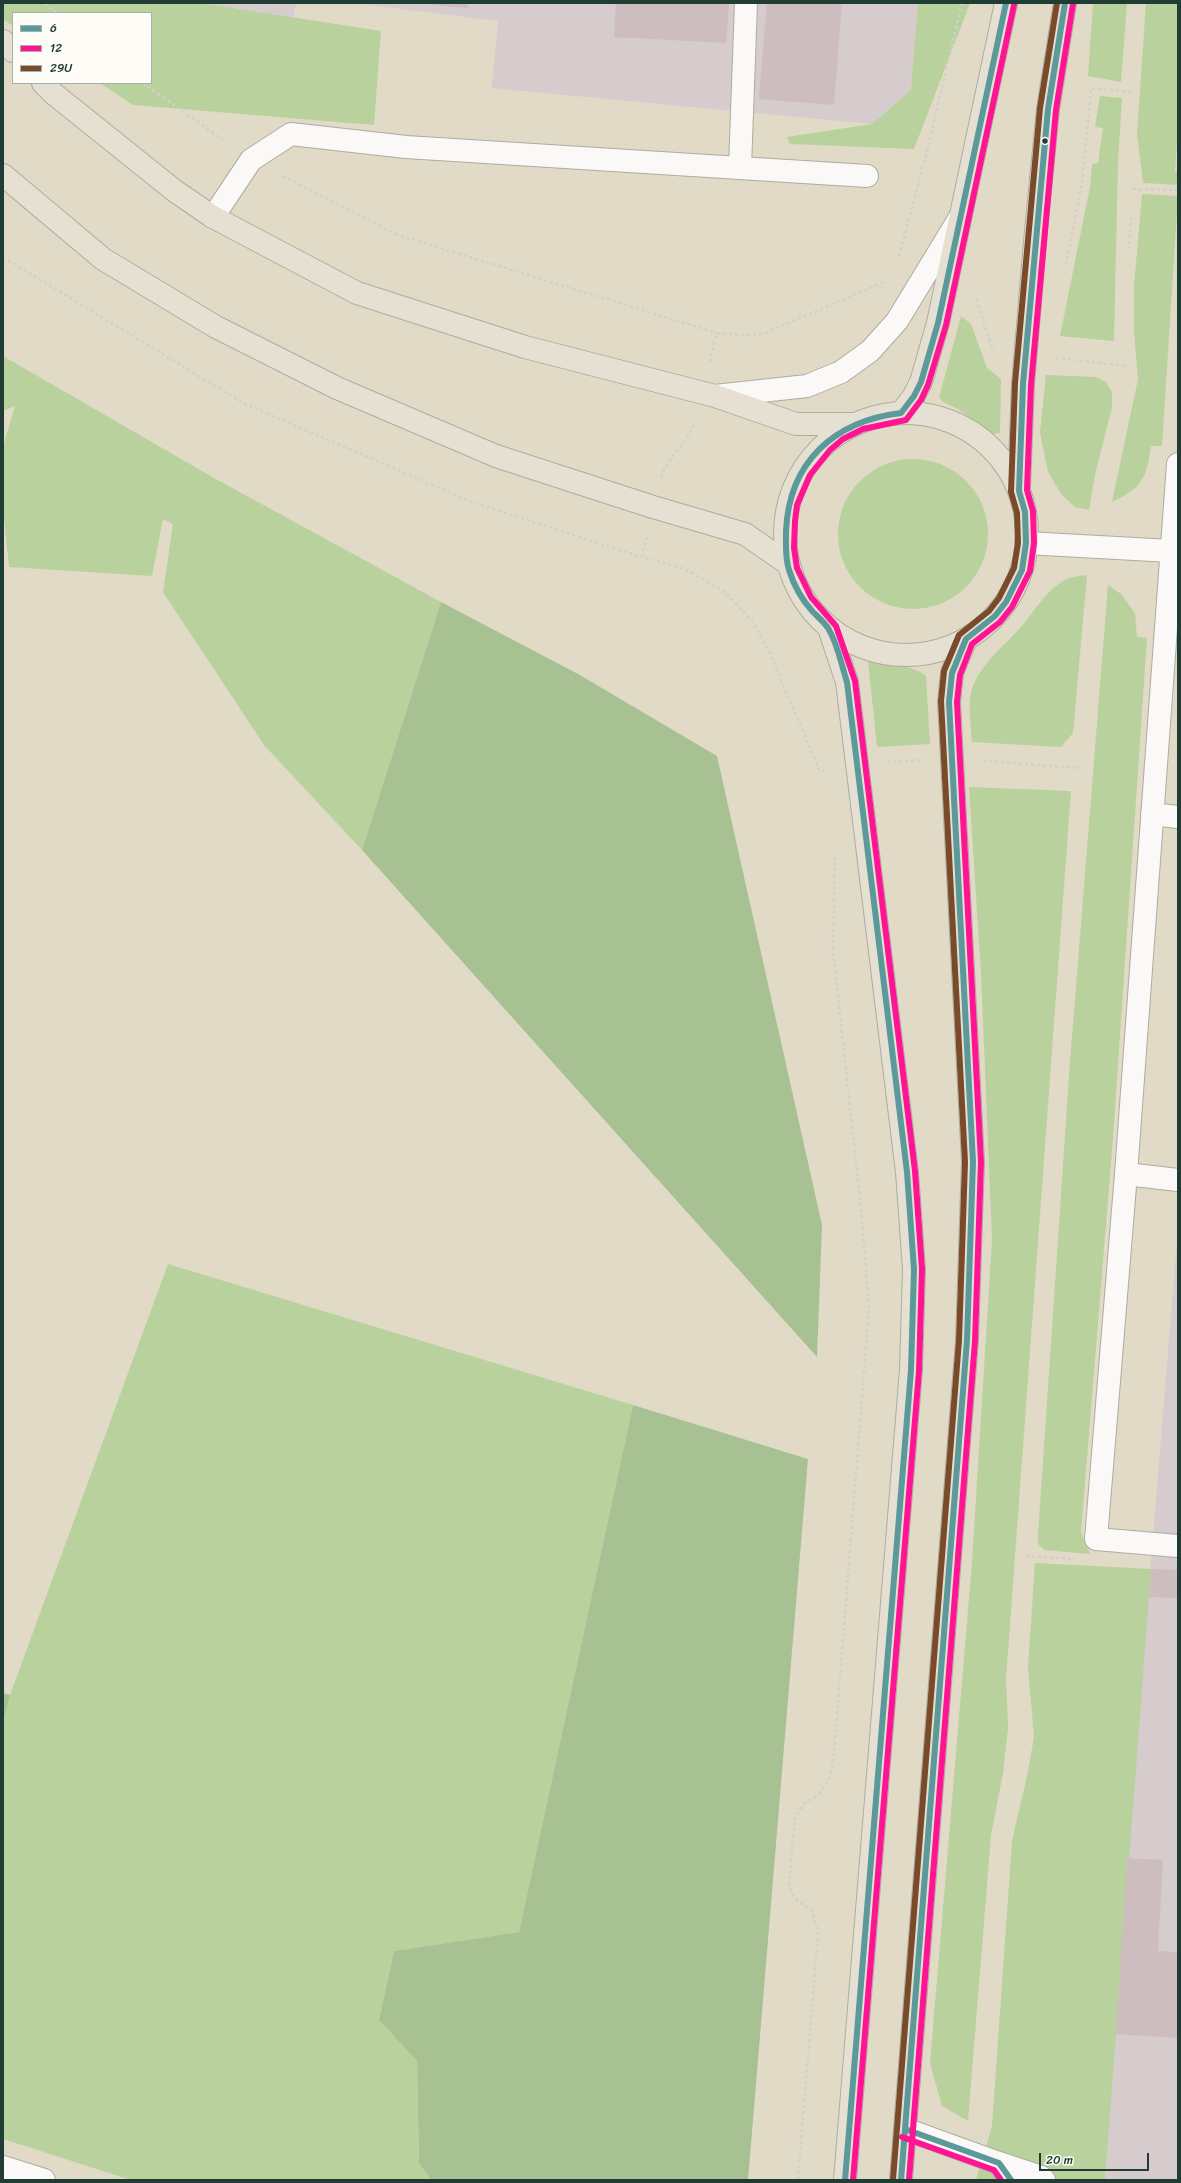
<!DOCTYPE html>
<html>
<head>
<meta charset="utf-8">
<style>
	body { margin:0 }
	#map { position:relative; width:1181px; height:2183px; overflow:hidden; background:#e1dac7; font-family:Sriracha,sans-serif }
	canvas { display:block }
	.frame { position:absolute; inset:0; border:4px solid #1f3d34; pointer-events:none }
	.legend { position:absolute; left:12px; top:12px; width:140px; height:72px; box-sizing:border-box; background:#fdfcf7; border:1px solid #a4b0a9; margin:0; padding:5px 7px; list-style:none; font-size:12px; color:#1f3d34 }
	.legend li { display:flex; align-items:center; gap:8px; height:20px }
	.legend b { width:20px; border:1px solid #a4b0a9 }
	.scale { position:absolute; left:1039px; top:2153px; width:110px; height:18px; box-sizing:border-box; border:2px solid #1f3d34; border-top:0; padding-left:5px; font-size:12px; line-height:14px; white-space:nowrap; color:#1f3d34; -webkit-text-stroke:3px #fdfcf7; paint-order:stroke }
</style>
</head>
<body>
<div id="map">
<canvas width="1181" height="2183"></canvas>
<div class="frame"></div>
<ul class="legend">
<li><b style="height:5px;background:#5c999b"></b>6</li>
<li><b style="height:5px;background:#ff1493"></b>12</li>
<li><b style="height:5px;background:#7a4b2a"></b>29U</li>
</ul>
<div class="scale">20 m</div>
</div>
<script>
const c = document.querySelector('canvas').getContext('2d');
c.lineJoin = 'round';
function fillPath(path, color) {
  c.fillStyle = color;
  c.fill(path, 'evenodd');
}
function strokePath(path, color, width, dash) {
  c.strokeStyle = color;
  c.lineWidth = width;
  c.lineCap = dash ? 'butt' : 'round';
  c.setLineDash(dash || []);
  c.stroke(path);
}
const industrial = new Path2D(`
	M201,3h95l-3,14z
	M354,3h564l-7,87 -39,34 -380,-36 6,-67z
	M1178,1230v950h-73l29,-410z`);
const green = new Path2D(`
	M3,3h198l180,28 -7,94 -241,-20 -33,-22h51v-70h-138v13l-10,-7z
	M918,3h52l-56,146 -124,-5 -3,-7 85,-13 39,-34z
	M1093,3h34l-6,79 -33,-6z
	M1146,3h32v126l-3,42h3v14l-35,-2 -6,-49z
	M1100,96l22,2 -4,64 -4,179 -54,-5 30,-149 2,-23 6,-1 5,-35 -8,-1z
	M1142,194l36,2 -16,250h-11c-5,33 -8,41 -39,56l26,-123 -4,-48v-45z
	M961,316l10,8 16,44 14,11 -1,54 -7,1 -35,-25 -15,-7 -4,-4z
	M3,356l211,122 227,124 -79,248 -98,-105 -101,-153 10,-68 -10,-5 -11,57 -143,-9 -6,-60v-60l12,-41 -12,5z
	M1046,375l50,2 10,5 6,10v16l-16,62 -7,40 -14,-3 -14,-13 -13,-22 -8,-39z
	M838 534a75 75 0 1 1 150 0a75 75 0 1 1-150 0Z
	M1087,575l-14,158 -12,14 -89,-5c-1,-13 -4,-36 -1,-49 5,-25 32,-46 49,-65 13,-15 24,-34 40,-45 8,-6 18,-7 27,-8z
	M1108,585l13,9 14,19 2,24 10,1 -34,500 -32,394 9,22 -45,-4 -7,-6v-9l32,-473z
	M868,661c19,5 43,2 58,15l4,68 -53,3z
	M969,787l102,4 -65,888 2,49 -5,45 -12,62 -23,286 -26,-15 -12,-43 42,-501 20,-322 -11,-267z
	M168,1264l465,141 -114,527 -125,19 -15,69 38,41 2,102 12,17h-300l-128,-41v-417l7,-27z
	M1035,1563l116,6 -46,611h-129l16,-54 20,-285 15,-65 7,-39 -6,-70z`);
const forest = new Path2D(`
	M441,602l137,72 139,82 105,469 -5,132 -455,-507z
	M633,1405l175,54 -60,721h-317l-12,-17 -2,-102 -38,-41 15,-69 125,-19z
	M3,1693l7,2 -7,27z`);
const building = new Path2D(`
	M433,3h35l-1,5 -34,-3z
	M616,3h113l-3,40 -112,-6z
	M767,3h75l-8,102 -75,-6z
	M1151,1569l27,1v28l-29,-1z
	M1127,1858l36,2 -5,91 20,1v86l-62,-4z`);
const path = new Path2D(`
	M45,3l12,10
	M143,83l84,60
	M283,176l115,59 319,98
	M1133,189l45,1
	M1128,250l4,-37
	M899,256l29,-109 34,-144
	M3,257l240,146 231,100 168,54
	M1066,265l16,-82 9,-95 41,4
	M976,299l17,52
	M1056,358l71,8
	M710,362l7,-29 32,2 16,-2 119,-51
	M661,478c6,-22 27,-33 33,-55
	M647,537l-5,20 43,12 41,24 27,29 18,34 49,115 7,-1
	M983,761l97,7
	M887,762l35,-2
	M1026,1556l46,3
	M798,2180l20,-247 -6,-22 -18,-14 -5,-11 3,-37 3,-31 10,-15 12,-7 12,-15 5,-27 35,-446 -7,-90 -29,-267 2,-99`);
const minor = new Path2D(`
	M740,167l6,-164
	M213,217l38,-57 40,-26 115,13 461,29
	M715,396l92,-10 34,-14 29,-21 27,-30 62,-102
	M1178,464l-52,710 -30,365 82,7
	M1026,543l145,8
	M1152,814l26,3
	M1126,1174l52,6
	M905,2129l94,34 12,17
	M999,2163l42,14 3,3
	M3,2167l41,13`);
const major = new Path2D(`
	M3,41l10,10
	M43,83l11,11 121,97 38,26 144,76 168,54 190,49 81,28h57
	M3,175l100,84 113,68 121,61 159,68 157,51 92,27 42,29
	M901,413l13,-17 7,-14 17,-59 68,-320
	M785 534a121 121 0 1 1 242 0a121 121 0 1 1-242 0Z
	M1019,488l4,-104 13,-153 12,-122 17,-106
	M829,628l18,54 60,490 7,97 -3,101 -66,810
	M901,2180l66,-840 6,-178 -24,-460 3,-29 14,-34`);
const bus1 = new Path2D(`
	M905,2129l94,34 12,17
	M845,2180l66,-810 3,-101 -7,-97 -60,-490c-6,-18 -9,-38 -19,-54 -4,-6 -10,-11 -15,-16 -11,-12 -19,-26 -24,-42 -4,-12 -3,-25 -3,-39 3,-69 48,-110 115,-118l13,-17 7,-14 17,-59 68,-320
	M901,2180l66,-840 6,-178 -24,-460 3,-29 14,-34 29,-23 11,-14 16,-32 4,-27 -1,-31 -6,-21 4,-107 25,-275 17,-106`);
const bus2 = new Path2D(`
	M902,2137l92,33 7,10
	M853,2180l66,-809 3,-102 -7,-98 -60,-490 -19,-55 -25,-29 -14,-29 -3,-20 1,-27 2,-16 13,-30 20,-25 13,-11 20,-10 43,-9 15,-20 7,-15 18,-60 68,-320
	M909,2180l66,-839 6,-179 -24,-460 3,-27 12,-31 28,-22 12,-15 18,-36 4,-28 -1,-32 -6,-21 4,-105 25,-275 17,-106`);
const bus3 = new Path2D(`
	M893,2179l66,-839 6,-178 -24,-461 3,-30 15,-36 30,-24 10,-13 15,-30 4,-25 -1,-30 -6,-21 4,-109 25,-275 17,-105`);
const markers = [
	[1045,141,3.5,"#1f3d34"]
];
fillPath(industrial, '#d6cbcd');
fillPath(green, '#b9d19c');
fillPath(forest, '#a8c193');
fillPath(building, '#cdbdbf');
strokePath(minor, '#aeac9f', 24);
strokePath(major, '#aeac9f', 24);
strokePath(path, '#d1d1cb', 2.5, [3, 3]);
strokePath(minor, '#faf9f7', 22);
strokePath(major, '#e6e0d3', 22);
strokePath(bus1, '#5c999b', 6);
strokePath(bus2, '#ff1493', 6);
strokePath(bus3, '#7a4b2a', 6);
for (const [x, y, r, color] of markers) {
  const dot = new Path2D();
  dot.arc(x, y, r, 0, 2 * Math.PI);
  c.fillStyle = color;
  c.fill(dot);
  strokePath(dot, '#fdfcf7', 1.5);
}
</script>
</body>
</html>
